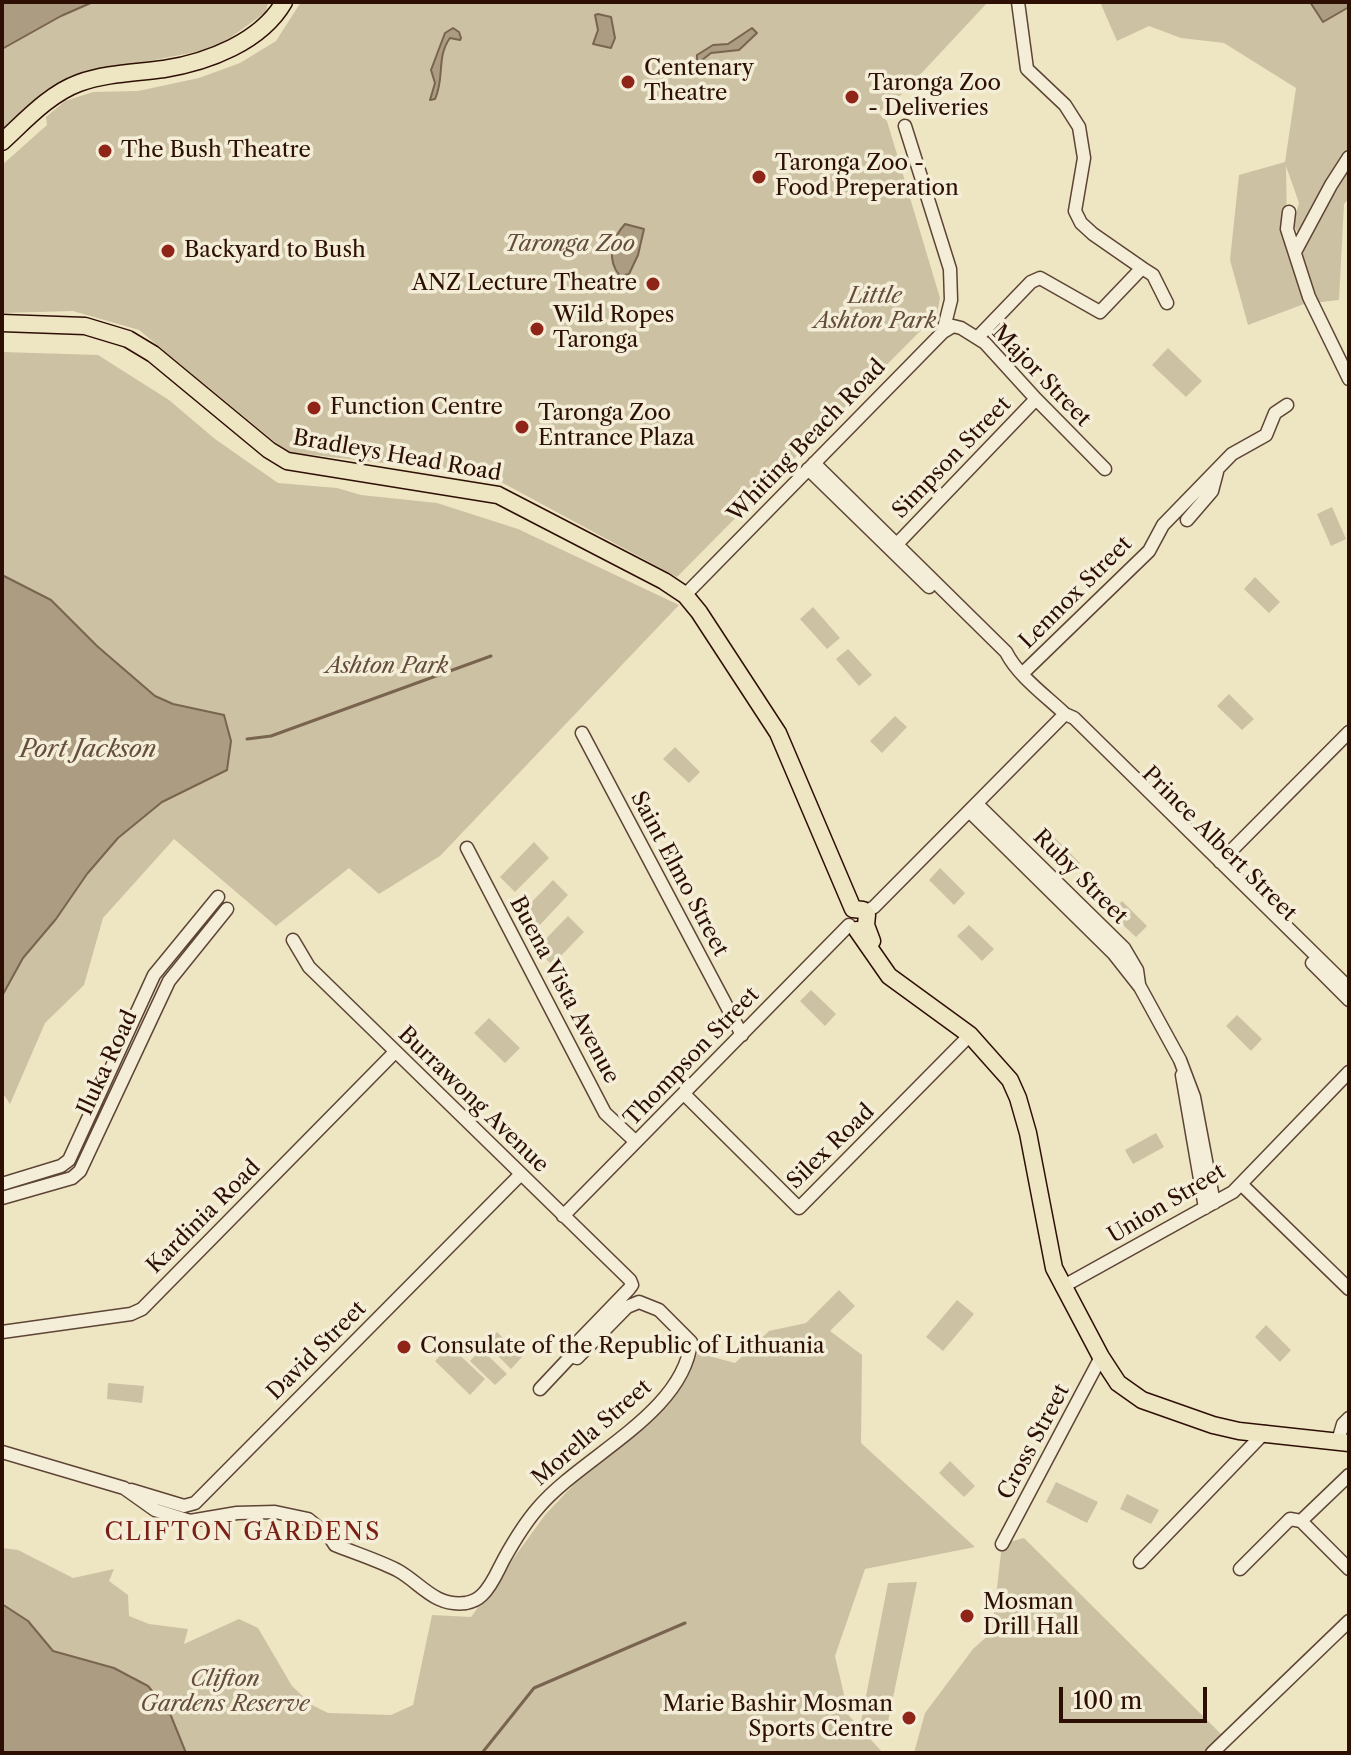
<!DOCTYPE html>
<html>
<head>
<meta charset="utf-8">
<style>
	body { margin:0 }
	#map { position:relative; width:1351px; height:1755px; overflow:hidden; background:#eee5c3; font-family:"Libre Caslon Text",serif }
	canvas { display:block }
	.frame { position:absolute; inset:0; border:4px solid #2d0f04; pointer-events:none }
	.scale { position:absolute; left:1059px; top:1687px; width:148px; height:36px; box-sizing:border-box; border:4px solid #2d0f04; border-top:0; padding-left:10px; font-size:24px; line-height:28px; white-space:nowrap; color:#2d0f04; -webkit-text-stroke:6px #f4eed8; paint-order:stroke }
</style>
</head>
<body>
<div id="map">
<canvas width="1351" height="1755"></canvas>
<div class="frame"></div>
<div class="scale">100 m</div>
</div>
<script>
const c = document.querySelector('canvas').getContext('2d');
c.lineJoin = 'round';
function fillPath(path, color) {
  c.fillStyle = color;
  c.fill(path, 'evenodd');
}
function strokePath(path, color, width, dash) {
  c.strokeStyle = color;
  c.lineWidth = width;
  c.lineCap = dash ? 'butt' : 'round';
  c.setLineDash(dash || []);
  c.stroke(path);
}
function write(font, color, halo, rows, align = 'center') {
  c.font = font + ' "Libre Caslon Text",serif';
  c.lineWidth = 7;
  c.setLineDash([]);
  c.textBaseline = 'middle';
  c.strokeStyle = halo;
  c.fillStyle = color;
  for (const [text, x, y, turn = 0] of rows) {
    c.save();
    c.translate(x, y);
    c.rotate((+turn || 0) * Math.PI / 180);
    c.textAlign = isNaN(turn) ? turn : align;
    if (halo) c.strokeText(text, 0, 0);
    c.fillText(text, 0, 0);
    c.restore();
  }
}
const green = new Path2D(`
	M93,2h175l-2,10 -50,36 -148,29 -66,55v-83l59,-33z
	M301,2h687l-86,92 -24,19 9,8 53,177 -3,16 -260,263 -189,-102 -201,-23 -148,-122 -66,-19 -71,2v-148l45,-40 -1,-8 19,-16 28,-9 45,-1 61,-13 41,-15 36,-22z
	M1100,2h210l13,19 26,-14v191l-5,6 -5,96 -35,4 -56,21 -18,-65 9,-85 46,-13 11,-74 -72,-45 -43,-5 -32,-12 -32,15zM1286,166l13,37 -6,22 8,12 -6,13 -8,-21z
	M1168,348l34,33 -16,16 -34,-32z
	M2,352l96,3 71,45 46,39 63,44 59,5 24,7 76,8 81,26 161,76 -239,251 -61,38 -30,-26 -73,58 -102,-87 -71,79 -19,67 -39,38 -35,81 -8,-12v-96l13,-27 41,-50 31,-45 31,-36 44,-36 44,-23 17,-64 -50,-11 -18,-8 -58,-50 -46,-46 -49,-25z
	M1332,507l14,32 -15,7 -14,-32z
	M1255,577l25,25 -11,11 -25,-24z
	M813,607l27,31 -13,11 -27,-30z
	M848,649l24,26 -13,11 -23,-27z
	M1229,694l25,25 -12,11 -25,-24z
	M895,716l12,11 -25,26 -12,-12z
	M675,747l25,25 -11,11 -26,-24z
	M1055,838l25,25 -11,12 -26,-25z
	M534,842l15,16 -34,34 -15,-15z
	M940,868l25,25 -11,12 -25,-25z
	M553,880l15,15 -31,33 -16,-15z
	M1122,901l25,25 -11,11 -26,-24z
	M568,916l16,16 -32,33 -16,-16z
	M969,925l25,24 -12,12 -25,-25z
	M811,990l25,24 -11,12 -25,-25z
	M1237,1015l25,24 -11,12 -25,-25z
	M489,1018l31,30 -15,15 -31,-30z
	M1156,1133l8,14 -31,17 -8,-14z
	M839,1290l16,16 -25,25 32,24 -1,88 114,104 -110,22 -30,87 14,60 11,11 28,-144 29,-1 -32,154 -21,-4 19,21h-698l-53,-77 -18,-8 -61,-17 -25,-30 -26,-17v-56l16,2 55,28 41,-9 -5,12 19,14 1,21 20,8 39,5 -4,15 55,-25 19,9 34,58 20,19 16,8 63,2 22,-10 19,-90 39,2 74,-102 153,-162 37,10 34,-32 37,-8z
	M957,1300l17,14 -31,37 -17,-14z
	M1266,1325l25,25 -11,12 -25,-25z
	M497,1332l25,25 -11,12 -25,-25z
	M450,1346l35,33 -15,16 -35,-34z
	M481,1349l26,25 -12,11 -25,-24z
	M108,1383l36,3 -2,17 -35,-4z
	M950,1461l25,25 -11,11 -25,-24z
	M1056,1482l42,20 -11,21 -41,-21z
	M1127,1494l32,16 -8,14 -31,-15z
	M1024,1538l202,201 -14,14h-298l11,-40 48,-64 19,-17 10,-88z`);
const water = new Path2D(`
	M2,2h91l-32,14 -59,33z
	M1310,2h39v5l-26,15z
	M598,14l13,3 4,21 -4,10 -18,-4 5,-14 -3,-15z
	M453,28l6,4 2,6 -1,2 -10,-2c-14,19 -5,40 -15,61l-5,1 5,-17 -4,-13 14,-37z
	M752,28l5,5 -18,17 -28,3 -14,11v-9l16,-10 15,-1z
	M625,224l19,5 -6,26 -9,19 -9,2c-14,-16 -8,-38 5,-52z
	M2,575l49,25 46,46 58,50 18,8 51,11 7,26 -4,29 -65,32 -44,36 -31,36 -31,45 -33,39 -21,38z
	M2,1604l26,17 25,30 61,17 34,18 21,25 17,42h-184z`);
const stream = new Path2D(`
	M247,739l24,-3 220,-80
	M482,1753l52,-65 151,-65`);
const minor = new Path2D(`
	M1289,212l-2,17 22,68 40,82
	M1295,252l36,-67 18,-28
	M1142,268l11,7 14,28
	M943,332l10,-6 8,2 24,15 51,56 69,70
	M978,337l53,-55 9,-4 60,34 42,-44 -49,-34 -12,-11 -6,-12 9,-53 -5,-31 -14,-22 -38,-36 -9,-67
	M814,463l192,189c12,24 40,44 59,62l9,4 275,270
	M808,469l121,118
	M1187,520l25,-29 5,-19
	M897,544l139,-145
	M685,595l258,-263 8,-32 -1,-31 -45,-143
	M1023,673l126,-122 14,-26 69,-71 34,-19 9,-22 12,-8
	M582,733l160,302
	M977,804l147,144 13,22 2,14
	M969,811l145,143 26,33 40,73 14,37 20,106
	M467,848l138,265 31,29
	M1220,862l129,-130
	M865,912l9,-5 191,-193
	M1312,963l37,37
	M1182,1075l23,133
	M684,1094l115,114 171,-173
	M2,1184l59,-18 8,-6 85,-185 64,-78
	M1241,1184l108,105
	M2,1198l70,-20 8,-7 89,-190 58,-72
	M563,1216l286,-291
	M1062,1287l171,-95 116,-120
	M2,1332l129,-18 11,-5 253,-257
	M540,1389l31,-33
	M1338,1441l5,-17 6,-6
	M2,1452l122,36 31,22 35,11 47,-8 38,-1 33,7 21,17 6,9c20,8 42,15 62,25 24,13 37,37 69,33 5,-1 12,-4 16,-8 10,-9 16,-25 22,-36 10,-18 20,-35 34,-51 44,-52 145,-94 153,-166l-32,-32 -20,-8 -12,5 -50,51 -6,-2 -1,-6 59,-61 3,-4 -2,-5 -321,-313 -16,-27
	M1349,1475l-48,46 48,48
	M131,1490l53,16 11,-3 325,-328
	M1002,1544l99,-187
	M1140,1562l125,-130
	M1240,1569l50,-50 11,2
	M1212,1753l137,-132`);
const major = new Path2D(`
	M2,142c23,-21 47,-48 77,-59 28,-10 57,-10 85,-14 44,-7 97,-27 120,-67
	M2,323l83,3 43,13 25,15 116,96 18,11 211,34 166,86 21,14 14,17 79,121 75,176
	M853,909l10,1 4,5 -1,10 6,16
	M857,930l32,46 81,59 40,45 8,18 10,35 26,135 47,89 17,26 24,17 71,25 26,6 110,12`);
const markers = [
	[628,82,8,"#8f2418"],
	[852,97,8,"#8f2418"],
	[105,151,8,"#8f2418"],
	[759,177,8,"#8f2418"],
	[168,251,8,"#8f2418"],
	[653,284,8,"#8f2418"],
	[537,329,8,"#8f2418"],
	[314,408,8,"#8f2418"],
	[522,427,8,"#8f2418"],
	[404,1347,8,"#8f2418"],
	[967,1616,8,"#8f2418"],
	[909,1718,8,"#8f2418"]
];
const poiNames = [
	["Centenary",644,69],
	["Theatre",644,94],
	["Taronga Zoo",868,84],
	["- Deliveries",868,109],
	["The Bush Theatre",121,151],
	["Taronga Zoo -",775,164],
	["Food Preperation",775,189],
	["Backyard to Bush",184,251],
	["ANZ Lecture Theatre",637,284,"right"],
	["Wild Ropes",553,316],
	["Taronga",553,341],
	["Function Centre",330,408],
	["Taronga Zoo",538,414],
	["Entrance Plaza",538,439],
	["Consulate of the Republic of Lithuania",420,1347],
	["Mosman",983,1603],
	["Drill Hall",983,1628],
	["Marie Bashir Mosman",893,1705,"right"],
	["Sports Centre",893,1730,"right"]
];
const parkNames = [
	["Taronga Zoo",570,245],
	["Little",875,297],
	["Ashton Park",875,322],
	["Ashton Park",387,667],
	["Clifton",225,1680],
	["Gardens Reserve",225,1705]
];
const streetNames = [
	["Major Street",1041,376,46],
	["Whiting Beach Road",807,441,-46],
	["Bradleys Head Road",397,456,10],
	["Simpson Street",952,458,-46],
	["Lennox Street",1076,593,-45],
	["Prince Albert Street",1219,844,45],
	["Saint Elmo Street",679,874,62],
	["Ruby Street",1080,877,45],
	["Buena Vista Avenue",564,990,62],
	["Thompson Street",692,1057,-46],
	["Iluka Road",108,1063,-65],
	["Burrawong Avenue",473,1100,44],
	["Silex Road",831,1147,-44],
	["Union Street",1167,1204,-31],
	["Kardinia Road",204,1217,-45],
	["David Street",317,1351,-45],
	["Morella Street",592,1433,-41],
	["Cross Street",1034,1442,-62]
];
const waterNames = [
	["Port Jackson",88,750]
];
const neighbourhoodNames = [
	["CLIFTON GARDENS",243,1533]
];
fillPath(green, '#cdc1a3');
fillPath(water, '#ac9c82');
strokePath(water, '#796450', 2);
strokePath(stream, '#796450', 3);
strokePath(minor, '#5d4434', 15);
strokePath(major, '#2d0f04', 19);
strokePath(minor, '#f4eed8', 12);
strokePath(major, '#eee5c3', 16);
for (const [x, y, r, color] of markers) {
  const dot = new Path2D();
  dot.arc(x, y, r, 0, 2 * Math.PI);
  c.fillStyle = color;
  c.fill(dot);
  strokePath(dot, '#f4eed8', 3);
}
write('22px', '#2d0f04', '#f4eed8', poiNames, 'left');
write('italic 22px', '#654d3c', '#f4eed8', parkNames);
write('22px', '#2d0f04', '#f4eed8', streetNames);
write('italic 24px', '#664e3d', '#f4eed8', waterNames);
c.letterSpacing = '2px';
write('24px', '#7a1f14', '#f4eed8', neighbourhoodNames);
c.letterSpacing = '0px';
</script>
</body>
</html>
